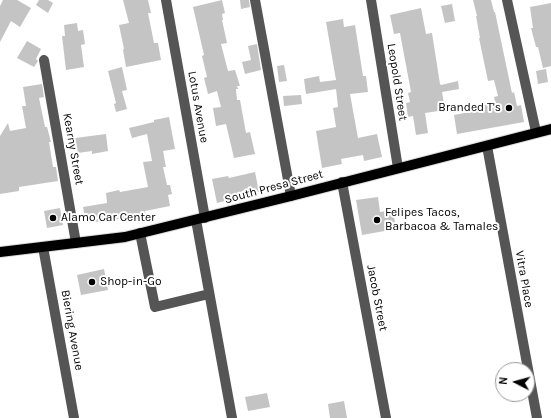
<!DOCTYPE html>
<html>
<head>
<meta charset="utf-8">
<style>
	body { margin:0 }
	#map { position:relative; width:551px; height:418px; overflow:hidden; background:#fff; font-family:Karla,sans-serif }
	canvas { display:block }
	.north { position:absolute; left:495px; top:362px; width:40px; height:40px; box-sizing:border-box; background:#fff; border:1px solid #999; border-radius:50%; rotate:276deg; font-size:11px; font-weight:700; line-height:16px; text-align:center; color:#000 }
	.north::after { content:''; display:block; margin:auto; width:14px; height:18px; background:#000; clip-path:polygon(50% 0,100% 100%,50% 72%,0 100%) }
</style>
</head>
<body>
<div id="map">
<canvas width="551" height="418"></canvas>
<div class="north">N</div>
</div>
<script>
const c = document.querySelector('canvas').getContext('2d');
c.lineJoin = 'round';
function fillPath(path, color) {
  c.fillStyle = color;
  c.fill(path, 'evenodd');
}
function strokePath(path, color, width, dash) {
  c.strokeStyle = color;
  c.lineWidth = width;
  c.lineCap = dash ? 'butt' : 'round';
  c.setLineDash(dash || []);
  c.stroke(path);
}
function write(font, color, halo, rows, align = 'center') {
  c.font = font + ' Karla,sans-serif';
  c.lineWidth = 4;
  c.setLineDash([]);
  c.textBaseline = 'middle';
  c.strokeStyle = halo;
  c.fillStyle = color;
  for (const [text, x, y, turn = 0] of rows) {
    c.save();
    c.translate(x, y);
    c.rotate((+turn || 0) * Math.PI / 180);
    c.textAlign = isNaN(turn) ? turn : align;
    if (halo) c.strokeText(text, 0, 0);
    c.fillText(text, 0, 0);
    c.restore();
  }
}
const building = new Path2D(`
	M3,0h14l14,8 -11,19 -9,-6 -11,21v-36z
	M39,0h9l5,3 -5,10 -12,-8z
	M123,0h25l3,13h-3l6,30h4l3,17 -35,7 -3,-17 1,-1 -5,-24 10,-2z
	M222,0l3,13 -3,1 1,6h-1l5,23 -6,1 7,27 7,-1 5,16h-3l1,3h-2l1,11h3l6,33 4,-1 5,22 -21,4 -8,-34 -10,2 -3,-18 8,-1 -4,-16 -9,3 -4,-16 3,-1 -5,-21 2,-1 -11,-48z
	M240,0h9l1,7 -9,2z
	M473,0h18l3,12h1l17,81 2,-1 3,14 4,-1 3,17 -67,12 -3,-19 21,-4 -1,-6 21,-4 -1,-4 4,-1 -4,-16 -6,1 -9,-43h1l-4,-22h1z
	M551,3v63l-8,2 -5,-21h-2l-5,-19h2l-3,-21z
	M452,4l3,17 -10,2 -4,-17z
	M421,8l5,26 6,-1 8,51 1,1 17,-4 1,8 -17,3 3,18 -20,3 3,20 -12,2 -3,-19 -5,1 -2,-14 4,-1 -2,-9 3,-1 -11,-59 -6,1 -4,-19z
	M343,19l1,8 11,-2 8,51h3l2,16 -18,2 8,44 19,-4 5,23 -18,4 -1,-6 -22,4 1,5 -20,4 -6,-37 20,-4 -3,-19 5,-1 -2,-18 -30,5 -2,-15 15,-3 1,6 16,-2 -10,-58z
	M77,23l1,8 5,-1 2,14 -4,1 3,22 -18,3 -4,-34h3l-1,-11z
	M27,41l14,8 -5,10 2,2 -4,6 -17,-9z
	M257,44l4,26 -16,4 -3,-12 9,-2 -3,-14z
	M284,65l3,16 -8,1 -2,-16z
	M122,67l5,23 -5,1 5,18 -11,3 -2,-8 2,-1 -8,-32z
	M546,69l2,13 -10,2 -2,-13z
	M42,84l2,13 -5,1 6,29h2l4,15h-2l4,25h3l2,14 -39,6v4l-19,3v-58l8,-13 2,8 16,-3 -4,-22h4l-3,-19z
	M301,95l1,9 -18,2 -1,-10z
	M169,117l6,32 -12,2 3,16h-3l4,18h3l2,9 -4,1 2,11 -25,5 1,7 -18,3 -1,-3 -41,5 -3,-16 24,-4 -1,-10 13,-3 1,2 28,-5 -5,-25 9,-1 -5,-27 -15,4 -3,-10 25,-6v-2z
	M106,134l2,17 -16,3v-3l-14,2 -3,-15z
	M255,172l4,20 -42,11 -5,-24 16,-3 1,2z
	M378,197l2,15 13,-2 3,19 -34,6 -6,-35z
	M60,208l3,17 -16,3 -3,-17z
	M104,269l4,21 -27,5 -4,-20z
	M267,393l3,14 -22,4 -3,-14z
	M344,401l3,17h-17l-2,-14z`);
const minor = new Path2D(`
	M166,0l39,218
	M255,0l36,196
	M371,0l27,168
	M507,0l29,132
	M44,60l32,183
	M487,146l50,272
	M342,182l44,236
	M196,220l36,198
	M140,233l15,74 54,-13
	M43,247l31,171`);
const major = new Path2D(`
	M0,252l125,-15 166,-41 260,-67`);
const markers = [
	[509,108,4,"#000"],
	[53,218,4,"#000"],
	[377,220,4,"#000"],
	[92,282,4,"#000"]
];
const streetNames = [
	["Leopold Street",397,82,81],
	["Lotus Avenue",198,107,80],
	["Kearny Street",73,149,80],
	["South Presa Street",274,187,-15],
	["Vitra Place",524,279,80],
	["Jacob Street",377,298,79],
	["Biering Avenue",72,330,80]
];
const poiNames = [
	["Branded T's",501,108,"right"],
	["Felipes Tacos,",385,213],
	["Barbacoa & Tamales",385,227],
	["Alamo Car Center",61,218],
	["Shop-in-Go",100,282]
];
fillPath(building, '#c4c4c4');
strokePath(major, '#dbdbdb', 12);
strokePath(minor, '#555', 10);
strokePath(major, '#000', 10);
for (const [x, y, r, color] of markers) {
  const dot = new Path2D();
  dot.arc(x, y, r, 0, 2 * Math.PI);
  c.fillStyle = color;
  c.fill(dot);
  strokePath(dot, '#fff', 1.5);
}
write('12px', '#000', '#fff', streetNames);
write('12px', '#000', '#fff', poiNames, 'left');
</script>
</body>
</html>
